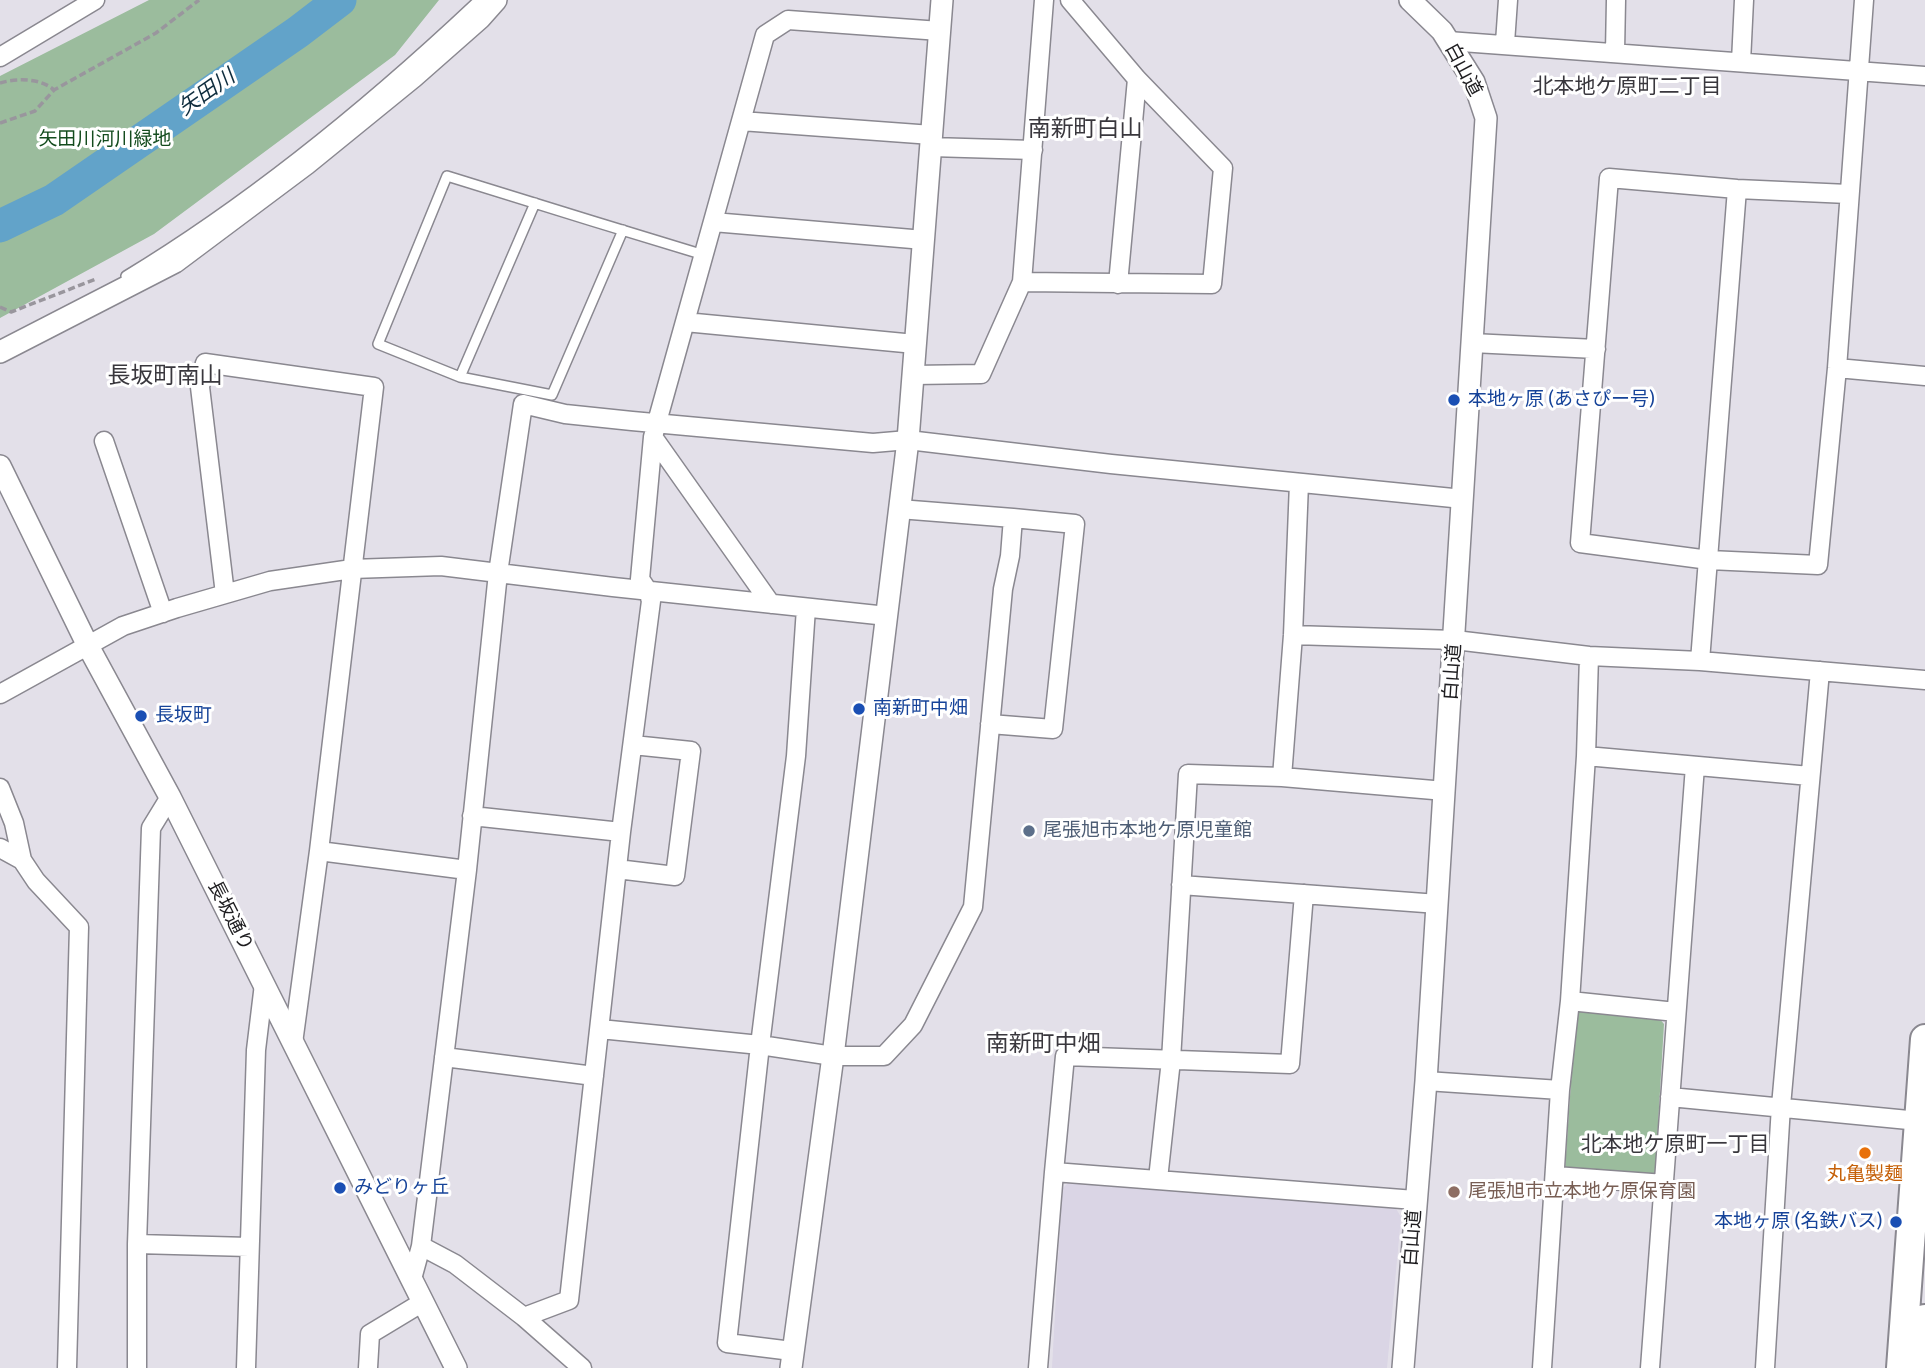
<!DOCTYPE html>
<html>
<head>
<meta charset="utf-8">
<style>
	body { margin:0 }
	canvas { display:block; background:#e3e0e9 }
</style>
</head>
<body>
<canvas width="1925" height="1368"></canvas>
<script>
const c = document.querySelector('canvas').getContext('2d');
c.lineJoin = 'round';
function fillPath(path, color) {
  c.fillStyle = color;
  c.fill(path, 'evenodd');
}
function strokePath(path, color, width, dash) {
  c.strokeStyle = color;
  c.lineWidth = width;
  c.lineCap = dash ? 'butt' : 'round';
  c.setLineDash(dash || []);
  c.stroke(path);
}
function write(font, color, halo, rows, align = 'center') {
  c.font = font + ' "Fira Sans Condensed","Noto Sans JP",sans-serif';
  c.lineWidth = 6;
  c.setLineDash([]);
  c.textBaseline = 'middle';
  c.strokeStyle = halo;
  c.fillStyle = color;
  for (const [text, x, y, turn = 0] of rows) {
    c.save();
    c.translate(x, y);
    c.rotate((+turn || 0) * Math.PI / 180);
    c.textAlign = isNaN(turn) ? turn : align;
    if (halo) c.strokeText(text, 0, 0);
    c.fillText(text, 0, 0);
    c.restore();
  }
}
const built = new Path2D(`
	M1070,1181l325,26 6,10 -14,151h-335l10,-179z`);
const green = new Path2D(`
	M149,0h290l-44,55 -241,179 -154,84v-242z
	M1576,1010l82,7 6,7 -9,151 -90,-6z`);
const river = new Path2D(`
	M0,226l54,-26 244,-168 42,-32`);
const path = new Path2D(`
	M0,83c17,-5 41,-5 54,7
	M0,123l35,-12 19,-21 102,-57 43,-33
	M0,307l11,5 85,-33`);
const service = new Path2D(`
	M623,230l-71,165 -92,-18 -82,-33 69,-168c86,27 171,53 257,79
	M126,276c127,-77 245,-174 353,-276
	M460,377l75,-174`);
const minor = new Path2D(`
	M1448,41l477,35
	M1505,43l3,-43
	M1615,52l1,-52
	M0,57l95,-57
	M1741,62l3,-62
	M741,121l191,14
	M931,147l102,3
	M1848,194l-111,-5 -128,-11 -29,365 129,17 109,5 19,-197 27,-368
	M713,222l211,18
	M1022,282l22,-282
	M1118,284l19,-205
	M685,322l230,22
	M1472,343l124,6
	M1837,368l88,8
	M913,375l68,-1 41,-92 190,2 11,-116 -86,-89 -67,-79
	M653,437l118,167
	M104,441l59,172
	M225,594l-25,-207 5,-24 169,24 -55,464 -26,192
	M1293,635l162,5 134,16 111,5 225,19
	M1700,661l37,-472
	M0,694l123,-68 54,-18 93,-27 82,-12 89,-3 172,21 274,29
	M990,724l63,5 22,-205 -62,-6
	M1586,756l224,20
	M1282,777l11,-142 6,-152
	M0,788l14,35 8,37 14,21 43,46 -12,441
	M472,816l149,16
	M0,848l22,12
	M319,851l148,19
	M617,869l58,7 16,-125 -58,-6
	M1181,885l257,19
	M1570,1001l106,11
	M600,1029l160,16 73,11h51l29,-31 60,-118 30,-318 7,-33 3,-38 -114,-9
	M444,1057l150,19
	M1426,1081l134,9
	M1670,1097l249,24
	M1054,1172l11,-116 225,8 14,-170
	M1555,1176l110,8
	M1158,1179l13,-119 17,-286 94,3 163,14
	M137,1244l112,3
	M421,1246l34,18 69,53 45,-17 52,-468 30,-231 -3,-10 -8,-12 13,-142 4,-15 108,-387 23,-15 152,11
	M412,1279l9,-33 46,-376 31,-297 25,-169 42,10 67,7 241,22 35,-3 203,24 352,35
	M524,1317l58,51
	M792,1351l-65,-8 33,-298 36,-289 10,-148
	M137,1368v-124l14,-416 19,-31
	M246,1368l10,-318 8,-66
	M368,1368l2,-34 53,-32
	M1038,1368l16,-196 361,28
	M1542,1368l18,-278 10,-89 16,-245 3,-100
	M1650,1368l45,-602
	M1765,1368l16,-262 39,-435`);
const tertiary = new Path2D(`
	M0,352l175,-90 131,-98 107,-87 67,-59 16,-18
	M0,466l88,180 82,151 286,571
	M791,1368l42,-312 75,-616 34,-440
	M1403,1368l23,-287 60,-963 -12,-36 -32,-51 -32,-31`);
const trunk = new Path2D(`
	M1901,1368l24,-329
	M1921,1368l4,-49`);
const markers = [
	[1454,400,7,"#1a4fb4"],
	[859,709,7,"#1a4fb4"],
	[141,716,7,"#1a4fb4"],
	[1029,831,7,"#5c6f8a"],
	[1865,1153,7,"#e8710a"],
	[340,1188,7,"#1a4fb4"],
	[1454,1192,7,"#8d6e63"],
	[1896,1222,7,"#1a4fb4"]
];
const streetNames = [
	["白山道",1463,70,62],
	["白山道",1453,672,-86],
	["長坂通り",230,916,63],
	["白山道",1413,1238,-86]
];
const parkNames = [
	["矢田川河川緑地",105,140]
];
const transitNames = [
	["本地ヶ原 (あさぴー号)",1468,400],
	["南新町中畑",873,709],
	["長坂町",155,716],
	["みどりヶ丘",354,1188],
	["本地ヶ原 (名鉄バス)",1882,1222,"right"]
];
const serviceNames = [
	["尾張旭市本地ケ原児童館",1043,831]
];
const foodNames = [
	["丸亀製麺",1865,1175]
];
const educationNames = [
	["尾張旭市立本地ケ原保育園",1468,1192]
];
const neighbourhoodNames = [
	["北本地ケ原町二丁目",1627,87],
	["北本地ケ原町一丁目",1675,1145]
];
const waterNames = [
	["矢田川",207,93,-35]
];
const quarterNames = [
	["南新町白山",1085,130],
	["長坂町南山",165,377],
	["南新町中畑",1043,1045]
];
fillPath(built, '#dad5e5');
fillPath(green, '#9bbc9d');
strokePath(river, '#62a3c9', 33);
strokePath(service, '#8a8890', 12);
strokePath(minor, '#8a8890', 21);
strokePath(tertiary, '#8a8890', 24);
strokePath(trunk, '#8a8890', 32);
strokePath(path, '#99969d', 3.5, [7, 3.5]);
strokePath(service, '#fff', 9);
strokePath(minor, '#fff', 18);
strokePath(tertiary, '#fff', 21);
strokePath(trunk, '#fff', 28);
for (const [x, y, r, color] of markers) {
  const dot = new Path2D();
  dot.arc(x, y, r, 0, 2 * Math.PI);
  c.fillStyle = color;
  c.fill(dot);
  strokePath(dot, '#fff', 2.5);
}
write('19px', '#1e1d20', '#fff', streetNames);
write('19px', '#144c1e', '#fff', parkNames);
write('19px', '#164399', '#fff', transitNames, 'left');
write('19px', '#4e5e75', '#fff', serviceNames, 'left');
write('19px', '#c56008', '#fff', foodNames);
write('19px', '#785e54', '#fff', educationNames, 'left');
write('21px', '#39373d', '#fff', neighbourhoodNames);
write('italic 21px', '#0f2d3e', '#fff', waterNames);
write('23px', '#39373d', '#fff', quarterNames);
</script>
</body>
</html>
